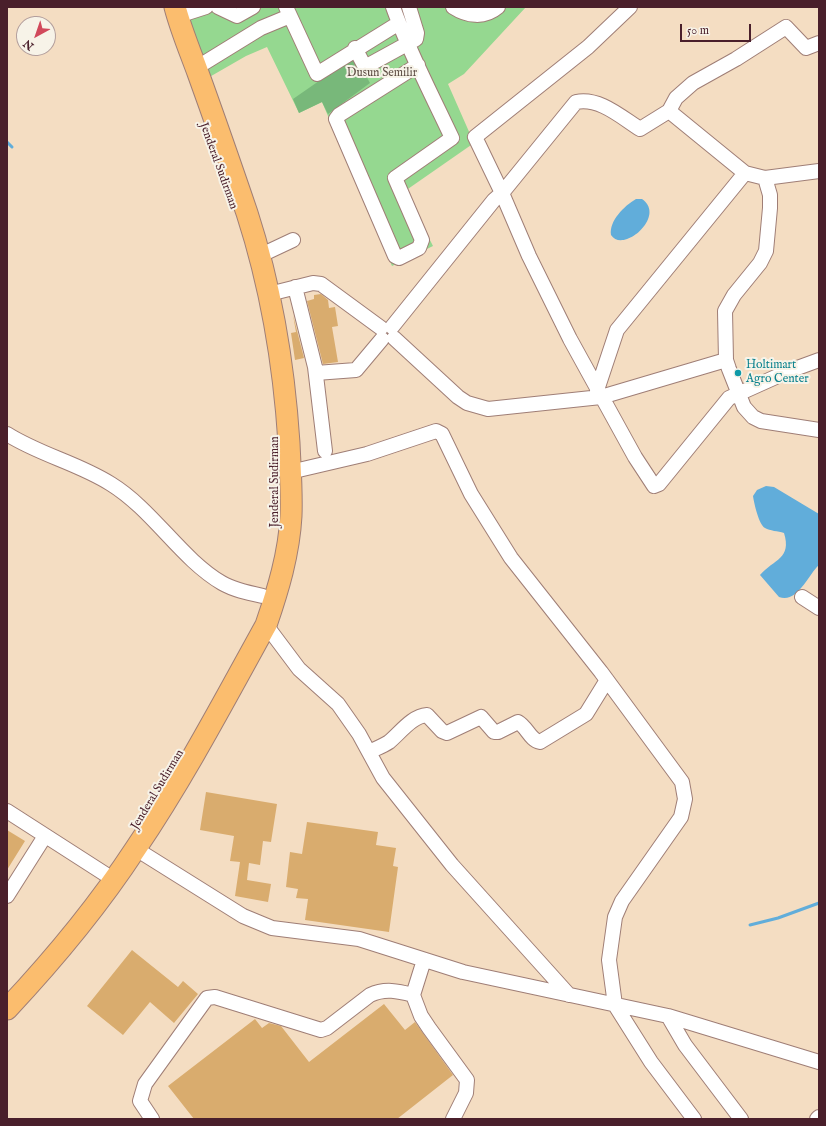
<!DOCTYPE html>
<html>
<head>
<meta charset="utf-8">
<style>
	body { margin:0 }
	#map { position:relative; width:826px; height:1126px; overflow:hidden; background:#f4ddc2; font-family:"IM FELL English",serif }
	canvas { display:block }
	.frame { position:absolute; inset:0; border:8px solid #4a1f2b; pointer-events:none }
	.north { position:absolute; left:16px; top:16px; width:40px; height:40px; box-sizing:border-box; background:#f7f3e8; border:1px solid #b29e9c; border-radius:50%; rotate:220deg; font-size:11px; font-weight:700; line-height:16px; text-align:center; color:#4a1f2b }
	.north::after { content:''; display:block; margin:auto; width:14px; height:18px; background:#d1495b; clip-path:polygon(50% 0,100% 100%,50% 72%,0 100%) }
	.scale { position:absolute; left:680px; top:24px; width:71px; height:18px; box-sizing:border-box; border:2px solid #4a1f2b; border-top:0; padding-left:5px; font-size:12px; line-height:14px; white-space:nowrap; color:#4a1f2b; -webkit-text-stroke:3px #f7f3e8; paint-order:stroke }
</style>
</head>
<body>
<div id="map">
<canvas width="826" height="1126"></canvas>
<div class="frame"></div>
<div class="north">N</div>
<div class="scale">50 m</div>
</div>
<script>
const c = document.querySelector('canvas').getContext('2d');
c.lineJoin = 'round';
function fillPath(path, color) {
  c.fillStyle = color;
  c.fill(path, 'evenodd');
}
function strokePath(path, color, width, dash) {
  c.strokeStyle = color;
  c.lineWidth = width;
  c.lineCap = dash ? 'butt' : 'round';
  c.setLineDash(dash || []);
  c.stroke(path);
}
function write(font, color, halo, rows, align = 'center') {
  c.font = font + ' "IM FELL English",serif';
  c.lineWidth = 4;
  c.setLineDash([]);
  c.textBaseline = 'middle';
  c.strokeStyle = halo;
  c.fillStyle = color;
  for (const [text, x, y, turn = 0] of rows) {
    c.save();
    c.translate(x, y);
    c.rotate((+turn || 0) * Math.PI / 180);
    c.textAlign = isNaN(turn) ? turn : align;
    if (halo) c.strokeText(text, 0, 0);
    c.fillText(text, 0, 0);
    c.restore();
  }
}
const green = new Path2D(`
	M181,7h345l-62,67 -16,10 26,59 -69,48 28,55 -41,20 -70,-164 -23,11 -32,-66 -21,9 -40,23z`);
const forest = new Path2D(`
	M355,56l15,27 -42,31 -6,-12 -23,11 -6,-14z`);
const water = new Path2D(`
	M636,199h6c25,17 -19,55 -31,36 -2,-14 13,-29 25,-36z
	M766,486l8,1 45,27v51c-11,10 -22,39 -40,32l-19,-22c14,-16 32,-16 24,-42 -6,-2 -14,-2 -19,-5 -6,-3 -11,-25 -12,-32l4,-6z`);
const stream = new Path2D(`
	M7,142l5,5
	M750,925l28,-7 41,-15`);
const building = new Path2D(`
	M321,294l7,6 1,8 6,-1 3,19 -6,1 6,35 -15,2 -16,-63 7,-2v-4z
	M293,315l11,43 -9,2 -4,-27 5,-1z
	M206,792l71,12 -6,38 -8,-1 -3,24 -11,-2 -2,17 24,4 -3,18 -33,-6 5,-34 -10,-1 4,-25 -34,-6z
	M307,822l71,10 -2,13 20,3 -3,18 5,1 -9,65 -84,-12 3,-21 -12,-1 2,-9 -12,-2 4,-35 12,2z
	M7,830l18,11 -18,29z
	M132,950l46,37 5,-6 15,13 -24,29 -24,-21 -27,33 -36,-29z
	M384,1004l21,26 10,-8 38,53 -56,44h-203l-26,-33 87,-67 7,9 7,-5 12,3 28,36z`);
const minor = new Path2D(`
	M218,7l19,9 16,-9
	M286,7l31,67 82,-51
	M393,7c16,45 39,88 59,131l-57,40 27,62 -3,8 -20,10 -4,-2 -59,-137 3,-4 79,-50
	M453,7c14,9 31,12 45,0
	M630,7l-42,40 -113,90 27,56 27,63 41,83 65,118 19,29 5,-2 70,-86 60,-27 30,-11
	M178,16l28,-9
	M355,48l10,19 51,-28 1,-6 -8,-26
	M196,68l65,-40 29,-12
	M669,111l76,62 20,5 54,-7
	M765,178l5,17v13l-4,43 -6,12 -26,32 -9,16 1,49 3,9 15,38 9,10 8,4 58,9
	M259,256l34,-16
	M295,287l20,80 10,84
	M269,294l44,-11 8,1 60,44
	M392,327l102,-127 8,-7 74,-91c23,-5 45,15 64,27l29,-18 7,-13 17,-15 43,-24 50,-32 20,21 13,-5
	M394,338l64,59 9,6 21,6 113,-12 125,-37
	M316,373l40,-3 26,-31
	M597,390l20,-60 128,-157
	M7,434c33,21 71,29 104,50 42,26 70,75 111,99 12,7 27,10 41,13
	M290,472l77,-18 69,-23 6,3 29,60 40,64 90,114 81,110 3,17 -4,18 -59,84 -7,16 -6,43 6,45 36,57 43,57
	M802,597l17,11
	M266,625l33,44 39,35 21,30 24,44 69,87 117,130
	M369,752c6,-3 14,-6 20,-10 11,-9 23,-26 38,-27l15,16 5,2 34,-16 13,15h4l20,-10c9,5 12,18 22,20l46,-28 21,-34
	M7,811l98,63
	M136,849l107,67 29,12 87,11 104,33 205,44 151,46
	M7,896l38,-60
	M424,960l-11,35 8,21 8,12 38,52 -1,13 -13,26
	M668,1016l17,29 56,74
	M152,1119l-12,-18 5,-17 62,-86 8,-1 106,33 6,-2 43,-33c15,-7 28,-4 43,0
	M817,1119l2,-2`);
const highway = new Path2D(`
	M7,1009c47,-50 91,-103 129,-161 48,-71 88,-147 130,-223 12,-35 23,-71 25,-109 1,-24 -1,-49 -2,-73 -5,-78 -18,-156 -42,-230 -16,-47 -32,-93 -49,-140 -8,-22 -17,-43 -23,-66`);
const markers = [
	[738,373,4,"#0f9aa8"]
];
const parkNames = [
	["Dusun Semilir",382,74]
];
const streetNames = [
	["Jenderal Sudirman",218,166,70],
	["Jenderal Sudirman",276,482,-90],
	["Jenderal Sudirman",158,790,-59]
];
const cultureNames = [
	["Holtimart",746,366],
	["Agro Center",746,380]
];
fillPath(green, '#95d890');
fillPath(forest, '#78b87a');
fillPath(water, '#61adda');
strokePath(stream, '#61adda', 3);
fillPath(building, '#d9ac6e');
strokePath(minor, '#9f7e76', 16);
strokePath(highway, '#9f7e76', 23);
strokePath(minor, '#fff', 14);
strokePath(highway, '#fbbd6e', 21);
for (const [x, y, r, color] of markers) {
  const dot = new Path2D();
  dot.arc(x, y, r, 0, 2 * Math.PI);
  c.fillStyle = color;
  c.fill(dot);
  strokePath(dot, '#f7f3e8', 1.5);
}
write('12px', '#5d4d44', '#f7f3e8', parkNames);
write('12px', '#4a1f2b', '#f7f3e8', streetNames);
write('12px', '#0d838f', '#f7f3e8', cultureNames, 'left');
</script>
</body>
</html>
